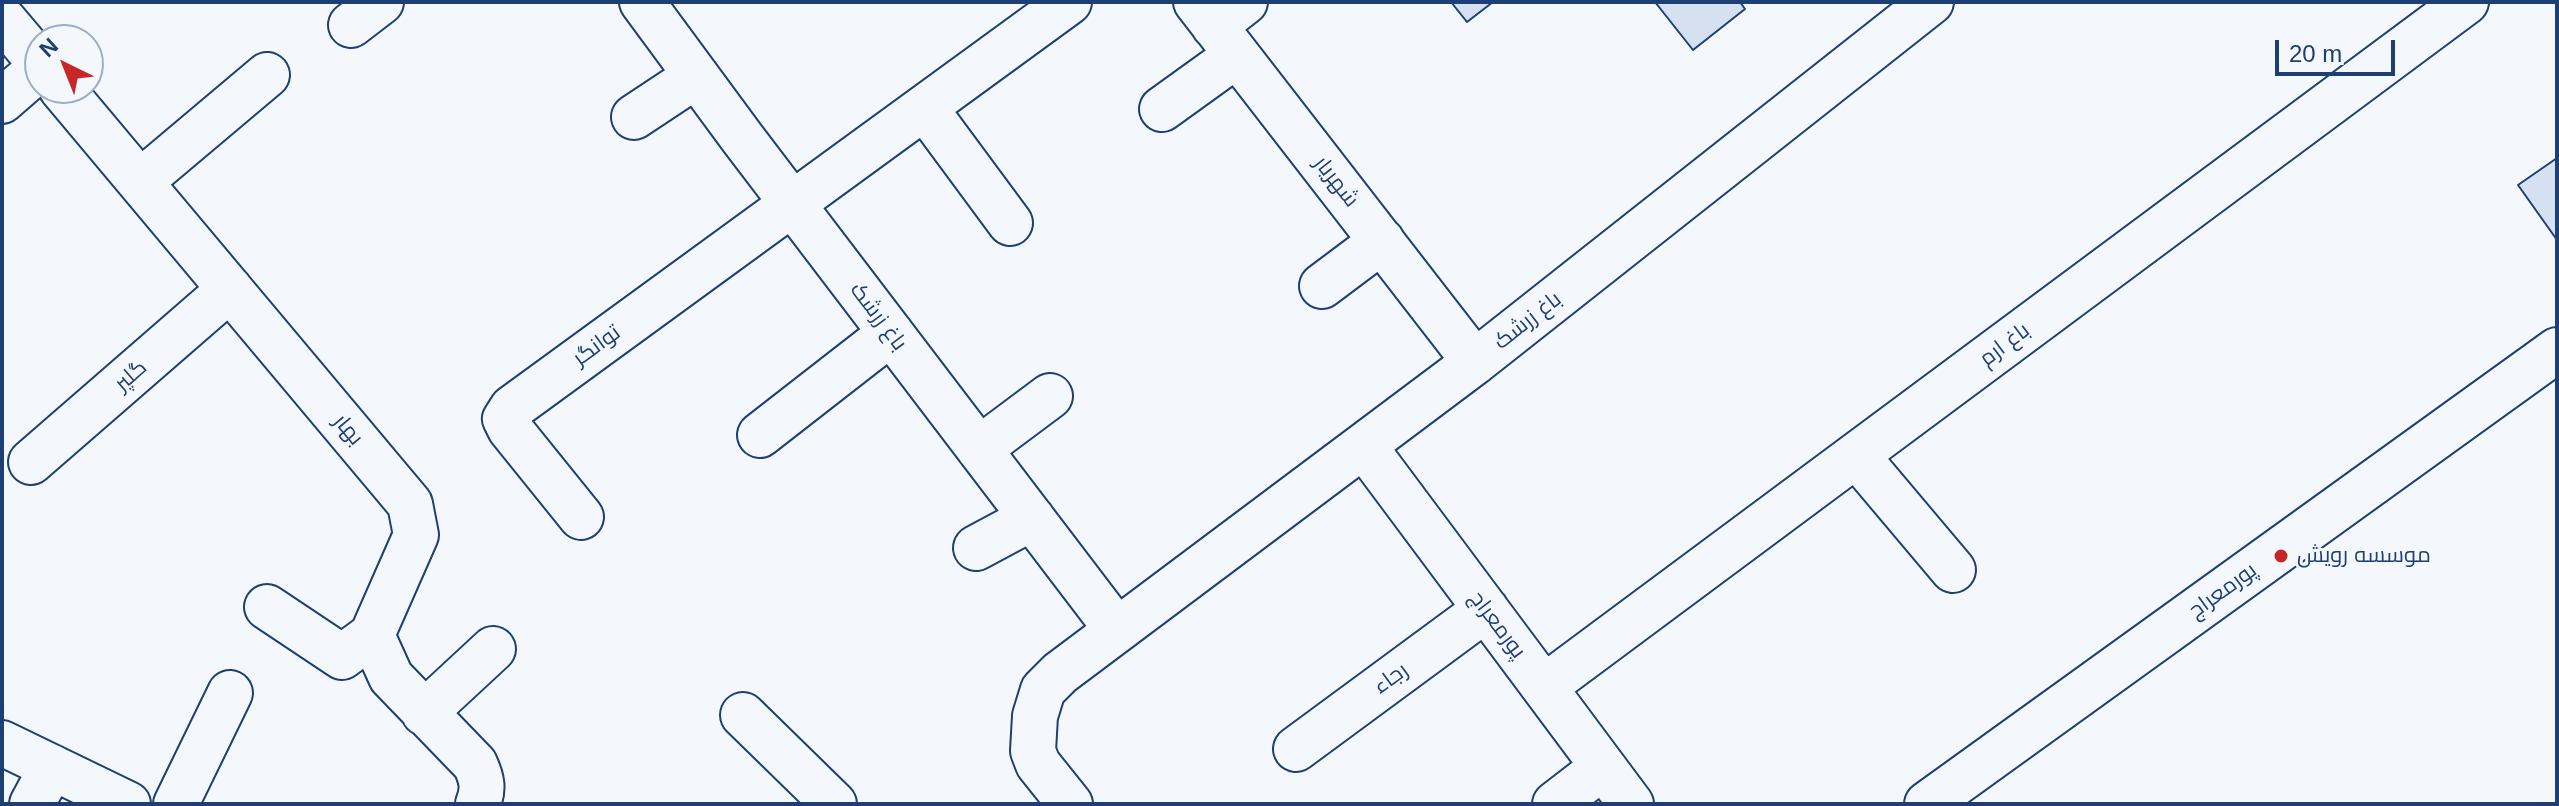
<!DOCTYPE html>
<html>
<head>
<meta charset="utf-8">
<style>
	body { margin:0 }
	#map { position:relative; width:2559px; height:806px; overflow:hidden; background:#f4f7fb; font-family:Helvetica,sans-serif }
	canvas { display:block }
	.frame { position:absolute; inset:0; border:4px solid #1d3f73; pointer-events:none }
	.north { position:absolute; left:24px; top:24px; width:80px; height:80px; box-sizing:border-box; background:#f4f7fb; border:2px solid #9eadc5; border-radius:50%; rotate:317deg; font-size:22px; font-weight:700; line-height:32px; text-align:center; color:#1d3f73 }
	.north::after { content:''; display:block; margin:auto; width:28px; height:36px; background:#c62828; clip-path:polygon(50% 0,100% 100%,50% 72%,0 100%) }
	.scale { position:absolute; left:2275px; top:40px; width:120px; height:36px; box-sizing:border-box; border:4px solid #1d3f73; border-top:0; padding-left:10px; font-size:24px; line-height:28px; white-space:nowrap; color:#1d3f73; -webkit-text-stroke:6px #f4f7fb; paint-order:stroke }
</style>
</head>
<body>
<div id="map">
<canvas width="2559" height="806"></canvas>
<div class="frame"></div>
<div class="north">N</div>
<div class="scale">20 m</div>
</div>
<script>
const c = document.querySelector('canvas').getContext('2d');
c.lineJoin = 'round';
function fillPath(path, color) {
  c.fillStyle = color;
  c.fill(path, 'evenodd');
}
function strokePath(path, color, width, dash) {
  c.strokeStyle = color;
  c.lineWidth = width;
  c.lineCap = dash ? 'butt' : 'round';
  c.setLineDash(dash || []);
  c.stroke(path);
}
function write(font, color, halo, rows, align = 'center') {
  c.font = font + ' Helvetica,Cairo,sans-serif';
  c.lineWidth = 6;
  c.setLineDash([]);
  c.textBaseline = 'middle';
  c.strokeStyle = halo;
  c.fillStyle = color;
  for (const [text, x, y, turn = 0] of rows) {
    c.save();
    c.translate(x, y);
    c.rotate((+turn || 0) * Math.PI / 180);
    c.textAlign = isNaN(turn) ? turn : align;
    if (halo) c.strokeText(text, 0, 0);
    c.fillText(text, 0, 0);
    c.restore();
  }
}
const building = new Path2D(`
	M1451,2h42l-26,20z
	M1655,2h85l5,7 -52,41z
	M2557,158v82l-39,-55z`);
const minor = new Path2D(`
	M642,2l101,137 374,491
	M1196,2l279,360
	M2,18l38,45
	M351,25l30,-23
	M1214,26l31,-24
	M61,88l349,416 6,31 -44,100 19,42 84,87c7,15 9,25 3,40
	M2,101l38,-33
	M925,108l85,115
	M1162,109l75,-54
	M634,117l62,-41
	M140,182l127,-107
	M1322,286l60,-45
	M760,435l131,-102
	M1364,446l267,358
	M979,449l71,-53
	M1856,455l97,115
	M31,462l199,-173
	M581,517l-71,-88 -5,-10 7,-11 557,-406
	M976,548l56,-30
	M267,607l75,50 30,-22
	M1544,687l922,-685
	M424,713l69,-64
	M743,715l91,89
	M2,743l126,61
	M1296,749l190,-140
	M32,804l20,-37
	M176,804l54,-111
	M1070,804l-32,-40 -5,-13 2,-35 8,-26 17,-17 415,-311 456,-360
	M1555,804l48,-37
	M1927,804l630,-454`);
const markers = [
	[2281,556,8,"#c62828"]
];
const streetNames = [
	["شهریار",1336,182,52],
	["باغ زرشک",878,317,53],
	["باغ زرشک",1528,321,-38],
	["باغ ارم",2005,345,-37],
	["توانگر",597,346,-36],
	["گلپر",131,376,-41],
	["بهار",348,430,50],
	["پورمعراج",2223,591,-36],
	["پورمعراج",1497,625,53],
	["رجاء",1391,679,-36]
];
const poiNames = [
	["موسسه رویش",2297,556]
];
fillPath(building, '#d5e0f0');
strokePath(building, '#1d3f73', 2);
strokePath(minor, '#1d3f73', 48);
strokePath(minor, '#f4f7fb', 44);
for (const [x, y, r, color] of markers) {
  const dot = new Path2D();
  dot.arc(x, y, r, 0, 2 * Math.PI);
  c.fillStyle = color;
  c.fill(dot);
  strokePath(dot, '#f4f7fb', 3);
}
write('22px', '#1d3f73', '#f4f7fb', streetNames);
write('22px', '#1d3f73', '#f4f7fb', poiNames, 'left');
</script>
</body>
</html>
